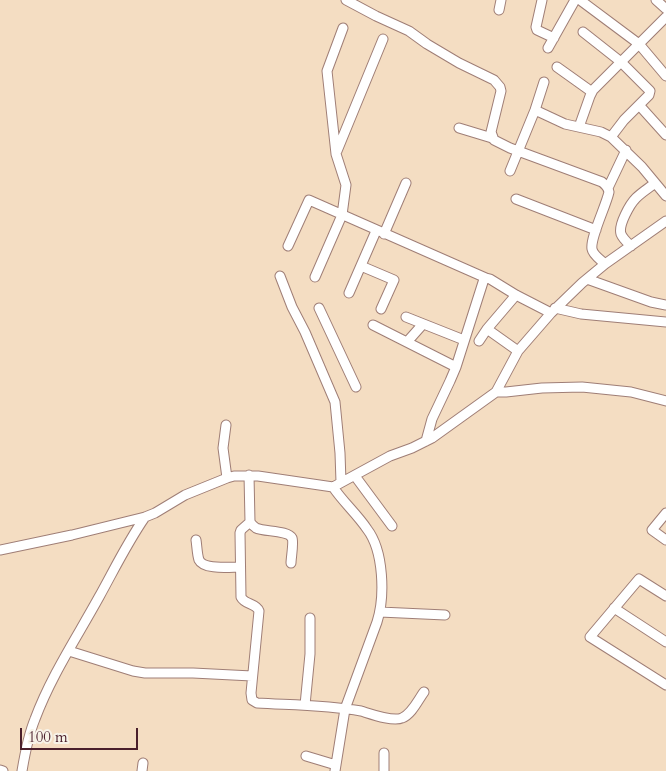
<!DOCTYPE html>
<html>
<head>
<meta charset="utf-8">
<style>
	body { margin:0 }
	#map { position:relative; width:666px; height:771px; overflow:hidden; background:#f4ddc2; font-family:Cardo,serif }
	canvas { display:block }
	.scale { position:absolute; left:20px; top:728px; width:118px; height:22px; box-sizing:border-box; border:2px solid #4a1f2b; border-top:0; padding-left:6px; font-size:15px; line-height:18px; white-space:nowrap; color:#4a1f2b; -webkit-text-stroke:4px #f7f3e8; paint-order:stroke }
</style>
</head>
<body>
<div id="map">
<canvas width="666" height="771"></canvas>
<div class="scale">100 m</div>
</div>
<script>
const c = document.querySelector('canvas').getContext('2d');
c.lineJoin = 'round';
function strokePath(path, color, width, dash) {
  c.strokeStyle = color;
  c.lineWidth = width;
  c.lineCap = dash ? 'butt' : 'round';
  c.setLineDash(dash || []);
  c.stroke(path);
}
const minor = new Path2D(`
	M346,0l30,16 33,15 18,13 32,19 35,17 6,7 1,4 -10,41 3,8 16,8 92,34c4,3 6,5 7,10 -3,14 -19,46 -17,57 1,6 9,11 13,15
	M542,0l-6,27 1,3 17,8
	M580,0l59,44 27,32
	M656,0l10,9
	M499,10l2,-10
	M583,32l38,30 29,29 -1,4 -25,25 -13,17
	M548,48l27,-48
	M557,67l35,25
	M639,105l27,30
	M535,110l30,14 36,8 10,5 31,30 24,29
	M579,127l11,-31 3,-6 73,-73
	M459,128l33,10
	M337,151l46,-112
	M510,171l25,-61 9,-28
	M608,188l18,-38
	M516,199l80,31
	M384,234l22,-51
	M288,246l21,-46 177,78
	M631,246c-3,-3 -8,-7 -10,-12 -3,-9 9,-30 15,-36 6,-6 13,-10 19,-15
	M361,266l33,14 -13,29
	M280,276l12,31 13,25 30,70 5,51 1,29
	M315,277l27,-62 4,-30 -10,-31 -9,-83 16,-43
	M587,279l64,23 15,3
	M349,293l27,-62
	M319,308l37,79
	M555,308l26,6 85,8
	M406,317l58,23
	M373,325l83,42
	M487,329l31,22
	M479,341l8,-12 29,-34
	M407,342l16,-18
	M496,392h10l36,-4 40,-1 49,5 35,9
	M226,425l-3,23 4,30
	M426,441l6,-22 18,-38 6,-14 28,-88 2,-1 4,1 26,16 35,18
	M249,475l1,47 -9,8 -1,3 1,64c4,8 15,6 18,14l-8,82 1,7 5,3c35,2 70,2 104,8 10,3 32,11 41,7 10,-4 16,-18 22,-26
	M355,476l37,50
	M666,513l-14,17 14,10
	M250,522c2,3 3,4 6,6 8,4 32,2 36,10 2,4 -1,20 -1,25
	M196,540c1,6 1,14 3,20 5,10 31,7 41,7
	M0,550l72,-15 73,-18 10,-4 30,-18 42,-17 7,-2h24l75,11
	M666,596l-27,-17 -49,58 76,48
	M614,608l52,34
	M380,612l65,3
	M69,651l64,20 12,2h48l59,3
	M305,705l5,-51v-36
	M384,753v18
	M306,756l30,9
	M0,770l3,1
	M22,771c3,-18 6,-35 13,-52 16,-43 42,-82 64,-122 15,-27 28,-54 46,-80
	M142,771l1,-8
	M335,771l10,-62 32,-87c8,-25 7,-71 -10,-93 -10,-15 -24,-27 -34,-42l57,-31 22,-8 20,-10 64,-46 22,-41 33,-38 31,-30 23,-19 61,-43`);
strokePath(minor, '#9f7e76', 11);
strokePath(minor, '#fff', 9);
</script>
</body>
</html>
